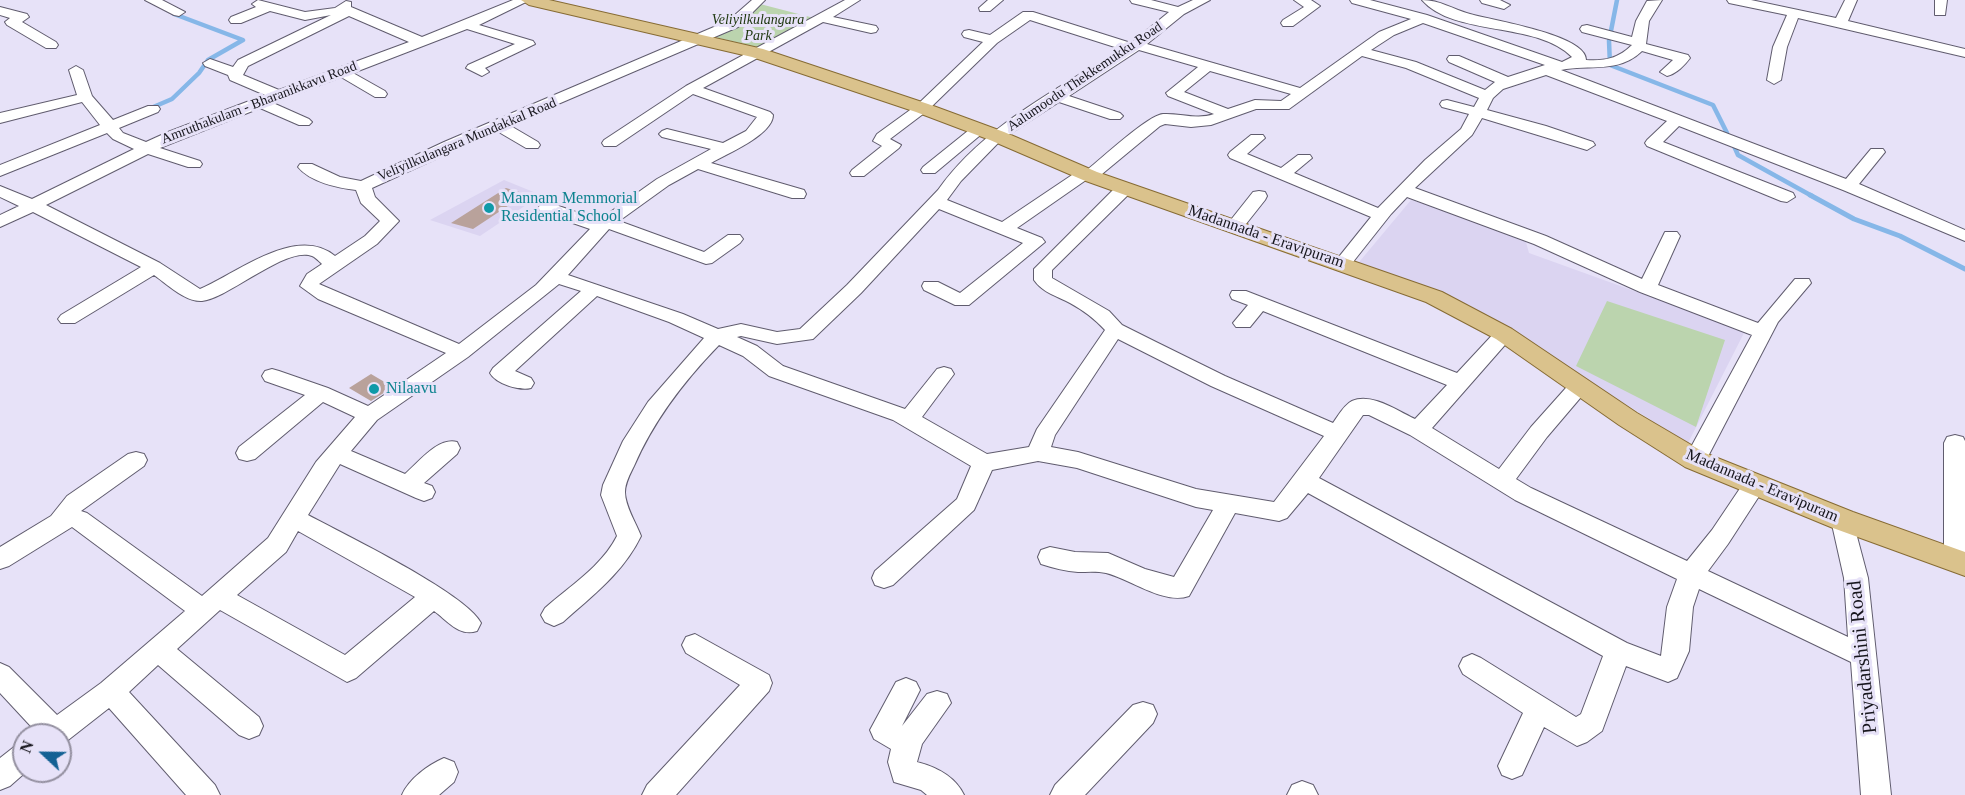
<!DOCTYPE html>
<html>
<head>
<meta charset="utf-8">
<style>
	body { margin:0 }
	#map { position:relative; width:1965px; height:795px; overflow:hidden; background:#e7e2f8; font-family:Georgia,serif }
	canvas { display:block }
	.north { position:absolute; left:12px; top:723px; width:60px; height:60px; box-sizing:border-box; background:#e7e2f8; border:2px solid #9490a0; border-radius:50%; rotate:292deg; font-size:16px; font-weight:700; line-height:24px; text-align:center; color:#17161d }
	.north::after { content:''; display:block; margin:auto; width:21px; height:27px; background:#136194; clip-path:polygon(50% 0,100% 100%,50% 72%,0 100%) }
</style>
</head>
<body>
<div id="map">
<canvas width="1965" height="795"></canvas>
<div class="north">N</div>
</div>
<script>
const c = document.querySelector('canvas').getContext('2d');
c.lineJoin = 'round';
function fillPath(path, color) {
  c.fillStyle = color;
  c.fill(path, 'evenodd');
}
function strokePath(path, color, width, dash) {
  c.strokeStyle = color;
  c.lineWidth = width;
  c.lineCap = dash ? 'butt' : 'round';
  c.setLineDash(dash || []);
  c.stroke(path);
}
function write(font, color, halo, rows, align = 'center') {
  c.font = font + ' Georgia,serif';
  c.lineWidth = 6;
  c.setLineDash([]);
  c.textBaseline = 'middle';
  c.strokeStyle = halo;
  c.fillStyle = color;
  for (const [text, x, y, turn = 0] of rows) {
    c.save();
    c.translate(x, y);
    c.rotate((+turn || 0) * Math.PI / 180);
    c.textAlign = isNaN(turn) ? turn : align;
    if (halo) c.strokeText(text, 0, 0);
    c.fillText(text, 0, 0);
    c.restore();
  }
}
const built = new Path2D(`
	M504,180l37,15 -61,41 -50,-16z
	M1411,200l113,35 5,18 216,78 -57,112 -146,-91 -187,-85z`);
const green = new Path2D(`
	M760,4l54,14 -54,30 -49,-12z
	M1607,301l118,39 -29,87 -120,-61z`);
const streamFar1 = new Path2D(`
	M1617,0l-8,41 1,24 103,40 14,28
	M151,108l21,-9 27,-26 9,-13 35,-20 -69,-26
	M1734,146l4,9 74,41`);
const stream = new Path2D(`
	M1810,195l44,24 46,17 65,33`);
const building = new Path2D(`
	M506,188l20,6 -53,35 -22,-6z
	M371,374l22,13 -22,14 -22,-13z`);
const minor = new Path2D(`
	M145,0h17l23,12 -6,4 -5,-1z
	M258,0l47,12 30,-4 11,-7 5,1v5l71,30 91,-37h17l-51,25 54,16 2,3 -50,24 4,4 -7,4 -16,-8 2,-3 47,-21 -48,-15 -114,44 32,18 2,3 -2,3h-10l-34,-20 -68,26 36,16 3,3 -3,3h-10l-39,-17 -100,40 40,13 2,3 -2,3h-12l-40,-13 -102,51 114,58 40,26c37,-16 97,-65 135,-33l30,-20 15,-15 -19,-18 -5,-13c-18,-2 -46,-8 -58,-23l2,-3h12l28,13 21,4 83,-39 284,-121 24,-21h13l-27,27 -229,98 29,17 2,3 -2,3h-12l-29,-17 -125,57 3,9 24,24 -22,23 -58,40 140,60 77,-59 54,-56 -49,-17 -3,-4 3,-4h12l46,16 58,-41 54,-30 -49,-12 -3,-3 3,-3 5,-2 56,14 23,-12 11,-14 -64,-23 -77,52h-12l-2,-3 2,-3 82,-54 159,-86h15l-27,17 43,9 2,3 -2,3 -5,1 -48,-11 -120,66 67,24 3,3c0,20 -47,39 -62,48l93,27 2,4 -2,4h-12l-94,-29 -29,16 -50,36 85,31 24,-17h12l3,4 -3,4 -28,20 -6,1 -97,-35 -41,46 115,39 35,15 23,-5 36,8 23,-3 47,-44 91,-95c45,-64 119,-100 183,-141l-91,-29 -33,23 -70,68 -37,28 11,6 -2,3 -35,28h-12l-2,-3 2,-3 30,-24 -9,-5 4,-7 40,-29 66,-63 -19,-5 -2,-3 2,-3 5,-1 21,5 33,-23h10l98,31 38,-31 -37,-9 -2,-3h21l27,7 15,-7h17l-26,14 -37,30 153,44 79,-56 32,-13 -59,-16 -2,-3h20l57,15 135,47 10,-5c-35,-36 -118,-20 -150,-57 18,0 30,9 48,14 21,6 117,21 116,46 18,1 32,-1 46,-15l-50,-13 -2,-3 2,-3 5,-1 45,12 4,-16 11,-20 15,-1 -13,21 -3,23 42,11 2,3c-5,7 -14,16 -23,18l-7,-4 13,-12 -31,-9c-24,23 -52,13 -81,19l285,109 25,-30h12l2,3 -26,32 106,46v11l-122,-51 -164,-64 -16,16 130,51 2,4 -8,5 -6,-1 -134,-55 -2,-3 2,-3 20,-19 -121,-46 -43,14 -10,9 -6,12 59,16 47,16 2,3 -8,5 -105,-32 -10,17 -57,53 131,48 96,43 23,-47h12l3,4 -22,49 100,38 37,-44h14l2,4 -33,39 -75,144 -8,2 -8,-2 -3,-6 68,-125 -112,-43 -106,-48 -127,-47 -16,17 -42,53h-12l-3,-4 37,-46 -141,-59 -2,-3 2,-3 21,-17h12l2,3 -18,16 34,14 17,-13h12l2,3 -18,15 84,35 47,-48 36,-31 8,-15 -27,-7 -2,-3 2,-3 5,-1 27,7 5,-9 -73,-30 -44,-12 -73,53h-33l-45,16 -20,2 -26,-3 -5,2 -64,53 -10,1 -69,48 25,10 3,4 -76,63h-14l-31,-15 -2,-4 2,-4h14l22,11 63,-50 -84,-34 -78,84 -48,46 -36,5 -36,-8 -4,1 20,9 26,20 122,43 32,-40 7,-2 7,2 3,5 -32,43 65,37 42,-7 8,-18 68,-99c-10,-11 -22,-20 -35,-27 -13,-7 -27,-10 -36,-23v-11l85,-85 6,-1 8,5 -2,4 -79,78v8l57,33 13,14 34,17 69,34 108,47c5,-7 11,-18 19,-22 19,-9 46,10 63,18l32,-34 -184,-74 -13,16h-14l-3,-4 15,-18 -16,-6 -2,-4 2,-4h14l211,82 40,-43 7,-2 7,2 3,4 -3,4 -79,90 67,41 32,-42 42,-47 7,-2 7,2 3,5 -3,5 -40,47 -31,42 15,9 156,73 25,-31 35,-52 8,-2 8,2 3,6 -3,6 -35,54 -20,27 140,66 -4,-59 -13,-58 4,-6 8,-3 8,3 17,64 23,217h-30l-10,-133 -152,-73 -6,18 -4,44 -12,27 -9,4 -42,-16 -24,65 -15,11 -10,4 -33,-19 -22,48 -10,4 -10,-4 -4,-9 25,-53 -60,-39 -4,-8 4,-8 9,-4 9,4 95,59 5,-3 22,-58 -295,-163 -21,25 -8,3 -44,-8 -46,83c-25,9 -59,-17 -83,-23 -9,-2 -19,-1 -28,-1 -12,-1 -25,-4 -37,-8l-3,-7 3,-7 9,-3 25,5 33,1 37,16 29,8 39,-67 -17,-3 -119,-39 -39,-7 -46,9 -18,40 -81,75 -9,3 -9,-3 -3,-7 3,-7 82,-72 14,-33 -78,-46 -124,-44 -26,-20 -24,-11c-35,36 -65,75 -85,121 -4,8 -9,17 -9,26 0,14 11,31 16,44 -18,37 -48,59 -78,86l-9,4 -9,-4 -4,-7 4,-7c25,-22 57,-42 72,-72l-16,-41 2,-10 20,-44 25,-39 56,-64 -35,-16 -72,-26 -82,75 16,7 3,5 -3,5c-11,3 -35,-4 -41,-15l3,-5 88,-77 -22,-7 -91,73 -91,63 -26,31 54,23c14,-12 33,-37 52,-32l3,6 -3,6 -33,29 8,3 3,6 -3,6 -8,3 -8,-3 -76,-34 -32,51c35,19 158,78 173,108l-4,8c-18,6 -29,-10 -43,-20l-78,67 -9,4 -127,-72 -43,39 82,68 4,9 -4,9 -10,4 -10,-4 -81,-70 -29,27 86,93 5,10h-34l-77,-87 -46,36 -3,1v-10h-21l-39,-42v-30l9,4 48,48 44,-32 84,-72 -113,-84 -63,39 -9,3v-22l51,-31 16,-20 61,-42 8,-2 8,2 3,6 -3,6 -63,45 6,2 115,83 66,-58 48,-76 39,-45 -32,-15 -68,57 -8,2 -8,-2 -3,-6 3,-6 66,-52 -40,-14 -3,-5 3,-5 7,-2 7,2 49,17 40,18 78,-53 -128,-54 -18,-13 7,-12 15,-10c-3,-3 -7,-7 -10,-8 -26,-10 -83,42 -110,45 -17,1 -35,-17 -48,-26l-79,48h-14l-3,-4 3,-4 80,-48 -108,-55 -33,15v-12l19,-9 -19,-9v-11l32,13 102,-50 -21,-10 -6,-6 -107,43v-11l100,-40 -18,-23 -82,21v-10l77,-18 -8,-25 7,-4 7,4 9,26 21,24 35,-14h10l2,3 -2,3 -39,16 4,5 23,9 22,-10 97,-37 -35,-15 -2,-5 -23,-9 -2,-3 7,-4 23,8 5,-7 93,-45 -26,5 -35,-9 -29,12h-10l-2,-3 2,-3 25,-10 -4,-3zM349,16l60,26 -130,48 -36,-15 5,-9zM1423,23l122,42 -37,12 -49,-21h-10l-2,3 2,3 46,20 -10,8 -69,-28 -45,-12 23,-15zM1139,50l59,17 -32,26 2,3 46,18c-17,6 -33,-1 -51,0 -15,1 -62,45 -76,56l-9,1 -76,51 -55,-22 14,-19 41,-42 57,-37 51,17h10l3,-3 -3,-3 -51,-17zM1210,71l81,23 -10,7 -26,-1 -27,9 -44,-17zM1118,339l93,47 113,50 -50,66 -78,-13 -118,-37 -27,-5 4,-12zM1363,415h6l41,20 105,65 162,79 -10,28 -6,49 -34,-13 -308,-165zM298,531l117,66 -70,58 -108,-60 49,-43z
	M988,0h15l-13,11h-10l-1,-3z
	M1294,0h17l9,6 -27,20h-10l-2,-3 2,-3 21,-13z
	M1480,0h20l10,5 -6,4 -22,-6z
	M1727,0h24l85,18 9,-18h12l-9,21 117,28v8l-167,-39 -11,29 -6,33 -7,4 -7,-4 6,-33 14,-32 -58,-12z
	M1935,0h12l-2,15h-10z
	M0,7l27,7 2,3 -7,5 34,20 2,3 -2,3h-10l-39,-23 -2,-3 5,-4 -10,-3z
	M979,124l5,2 3,3 -3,3 -49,41h-12l-2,-3 2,-3 51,-41z
	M1259,191l6,1 2,4 -2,4 -23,29h-12l-3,-4 3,-4 23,-29z
	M1955,435l8,2 2,4v126l-9,4 -9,-3 -3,-7v-118l3,-6z
	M695,634l74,41 3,8 -3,8 -93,104h-34l5,-10 93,-100 -54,-32 -4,-8 4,-8z
	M906,678l10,4 4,8 -18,36 25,-32 10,-3 10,3 4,9 -29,41 -5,18c19,5 38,14 47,33h-37l-6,-5 -27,-8 -6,-20 3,-13 -17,-10 -4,-9 26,-48z
	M1143,702l10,3 4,9 -4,9 -68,72h-35l5,-10 78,-80z
	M24,743v28h3l-17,15 -10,4v-32l14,-11z
	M444,758l10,4 4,10 -4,10 -15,13h-37c7,-16 26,-30 42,-37z
	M1302,781l11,4 5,10h-31l5,-10z`);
const major = new Path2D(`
	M521,0h28l214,49 165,55 76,28 93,40 345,120 70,37 125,84 68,40 148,59 112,40v24l-132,-48 -148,-61 -66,-42 -123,-86 -70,-37 -343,-122 -93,-40 -74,-28 -164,-55 -223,-52z`);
const markers = [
	[489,208,6,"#0f9aa8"],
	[374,389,6,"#0f9aa8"]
];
const farParknames = [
	["Veliyilkulangara",758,20],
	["Park",758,36]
];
const farStreetnames = [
	["Aalumoodu Thekkemukku Road",1085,77,-34],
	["Amruthakulam - Bharanikkavu Road",259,103,-21],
	["Veliyilkulangara Mundakkal Road",467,140,-23]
];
const cultureNames = [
	["Mannam Memmorial",501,199],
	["Residential School",501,217],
	["Nilaavu",386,389]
];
const streetNames = [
	["Madannada - Eravipuram",1266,237,19],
	["Madannada - Eravipuram",1762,486,23]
];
const nearStreetnames = [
	["Priyadarshini Road",1863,657,-96]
];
fillPath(built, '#dbd4f1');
fillPath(green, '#bbd4ae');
strokePath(streamFar1, '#86b7e8', 4.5);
strokePath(stream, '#86b7e8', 5);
fillPath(building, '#b9a29b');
strokePath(minor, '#605c6e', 2);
strokePath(major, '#866b34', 2);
fillPath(minor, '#fff');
fillPath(major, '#dac28c');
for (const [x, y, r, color] of markers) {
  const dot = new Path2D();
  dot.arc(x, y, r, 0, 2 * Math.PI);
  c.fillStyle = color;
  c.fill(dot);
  strokePath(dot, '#e7e2f8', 2);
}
write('italic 14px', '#1c350c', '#e7e2f8', farParknames);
write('14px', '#17161d', '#e7e2f8', farStreetnames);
write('16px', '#0d838f', '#e7e2f8', cultureNames, 'left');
write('16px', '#17161d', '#e7e2f8', streetNames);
write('20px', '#17161d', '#e7e2f8', nearStreetnames);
</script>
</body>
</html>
